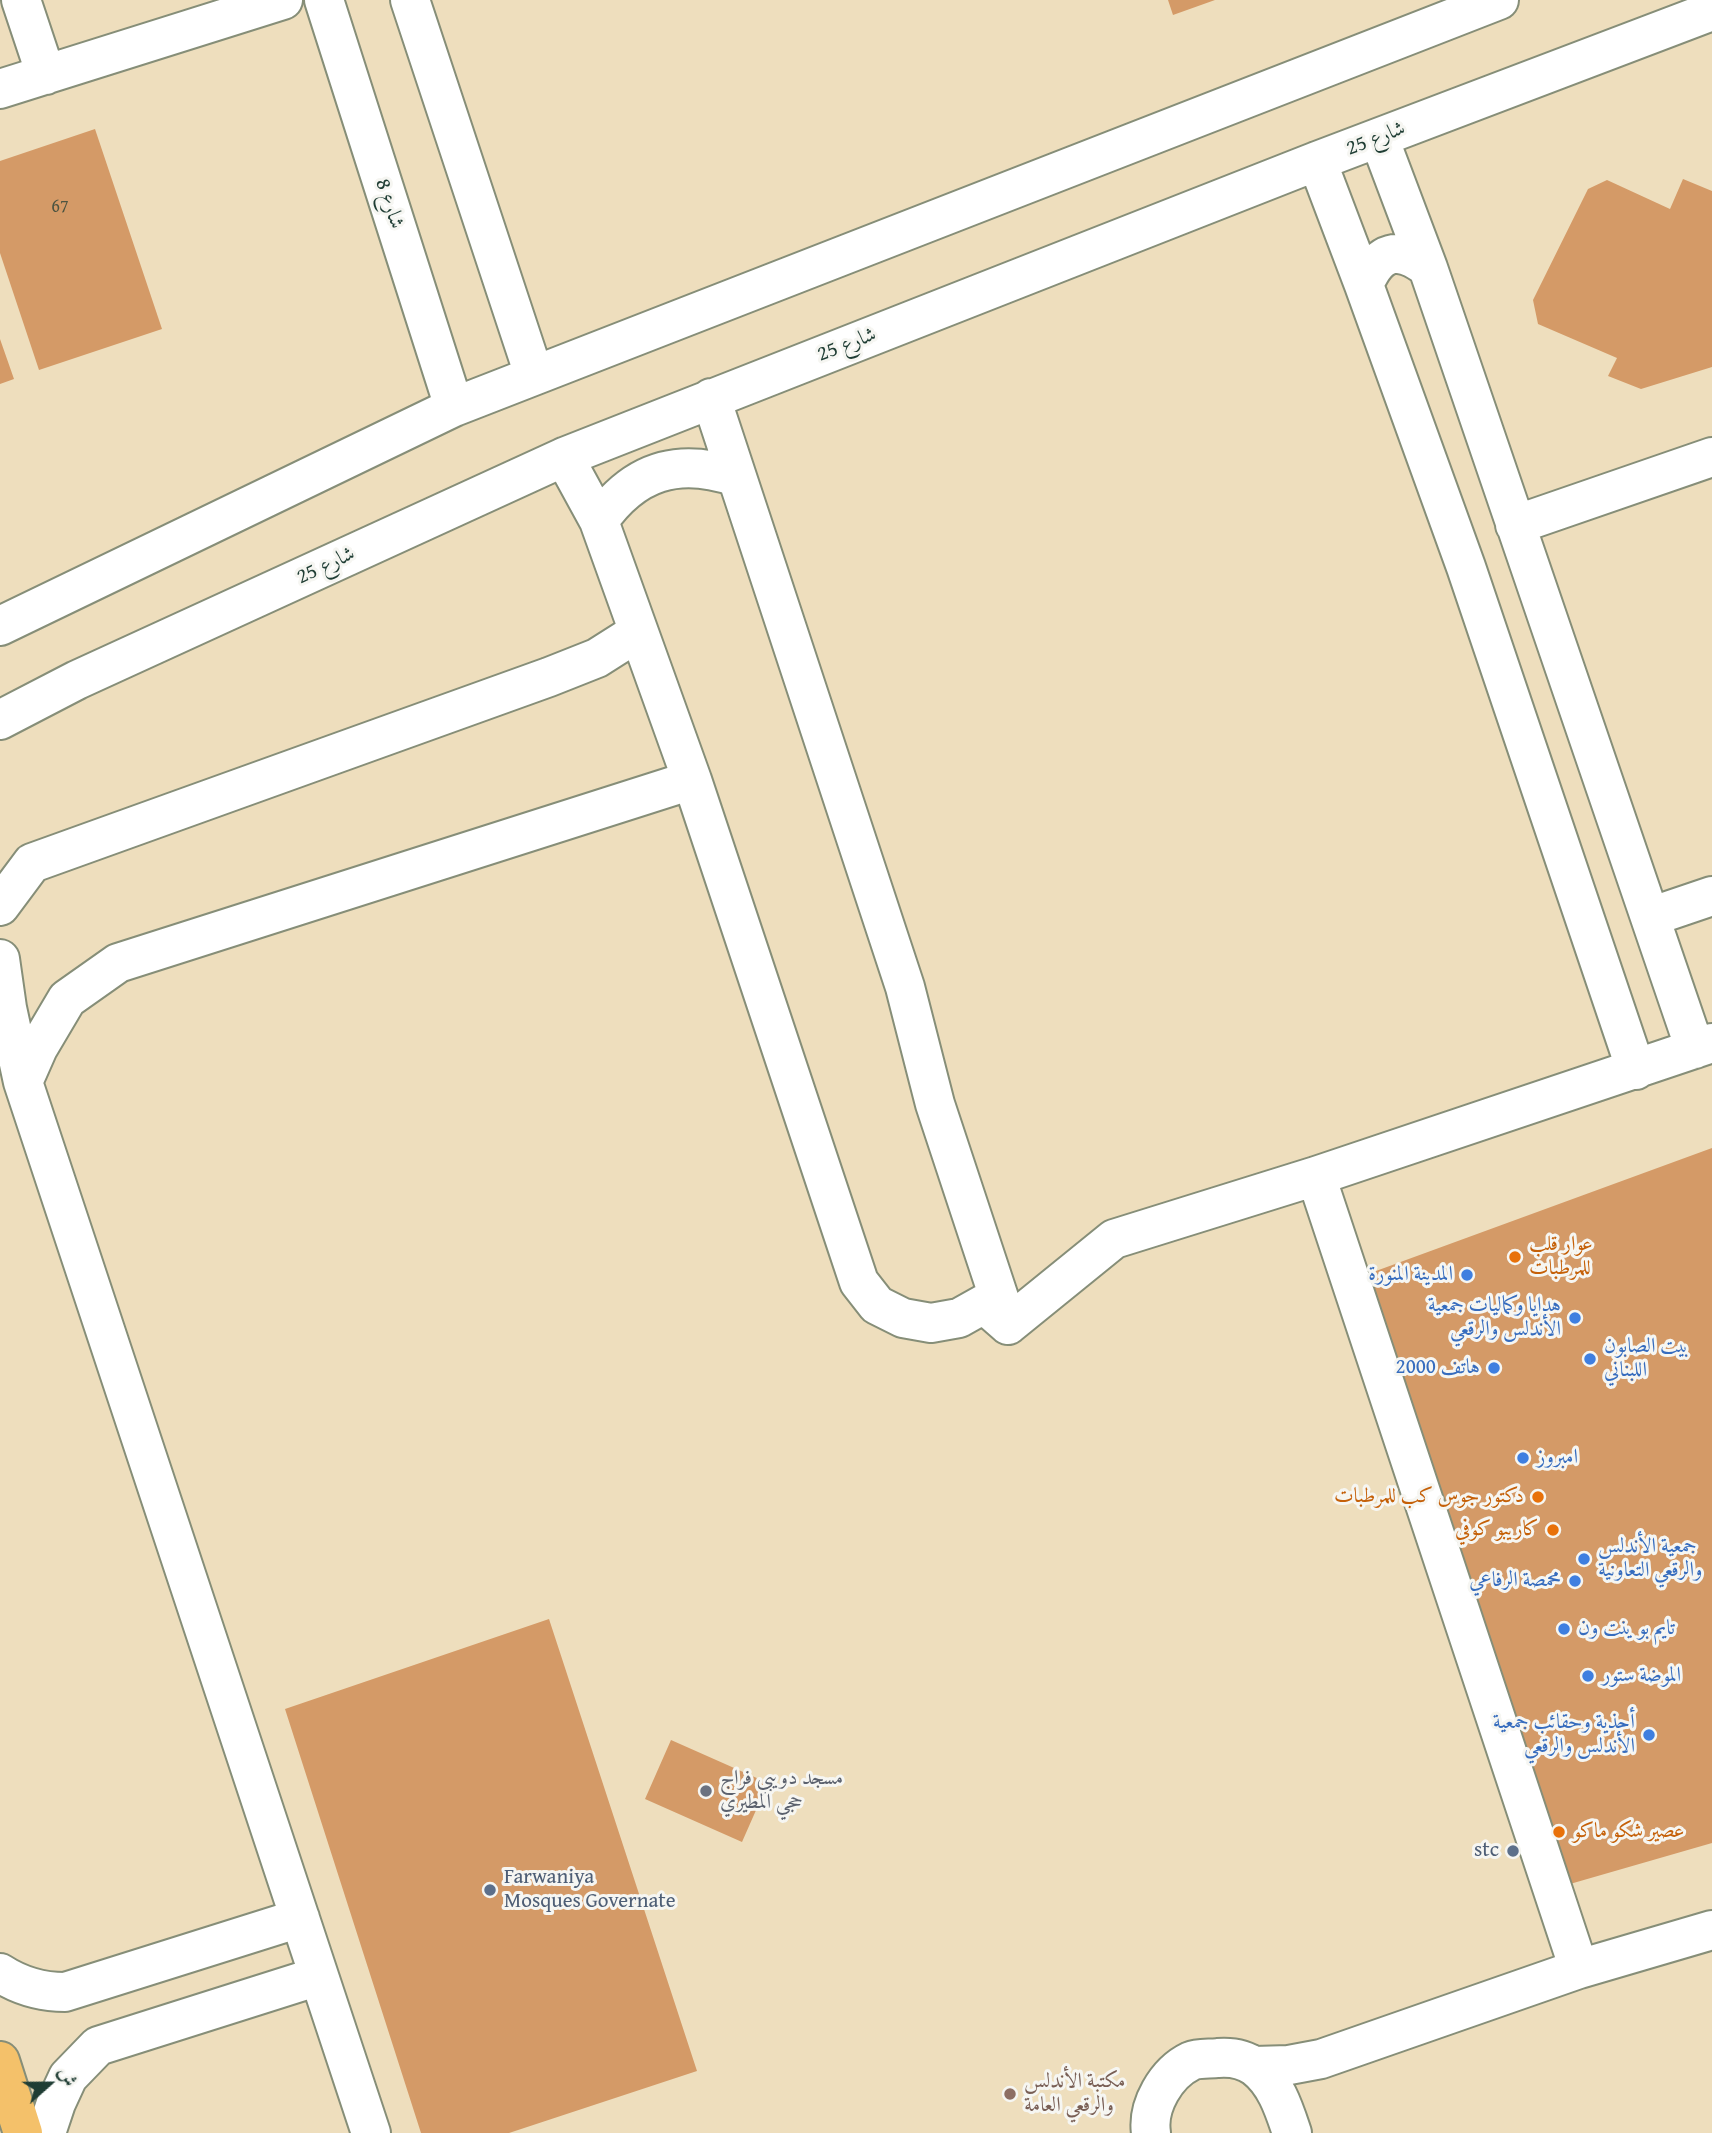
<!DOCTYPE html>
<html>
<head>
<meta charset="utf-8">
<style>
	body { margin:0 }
	#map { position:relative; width:1712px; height:2133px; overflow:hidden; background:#eedebd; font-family:"Gentium Book Plus",Amiri,serif }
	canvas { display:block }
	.north { position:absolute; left:14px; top:2049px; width:70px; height:70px; -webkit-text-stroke:5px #f6f6f2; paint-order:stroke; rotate:69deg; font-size:19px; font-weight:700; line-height:28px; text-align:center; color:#1f3d34 }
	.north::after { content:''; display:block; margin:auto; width:24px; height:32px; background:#1f3d34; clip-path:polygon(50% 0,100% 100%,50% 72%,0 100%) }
</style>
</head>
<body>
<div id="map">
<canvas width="1712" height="2133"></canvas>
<div class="north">ش</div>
</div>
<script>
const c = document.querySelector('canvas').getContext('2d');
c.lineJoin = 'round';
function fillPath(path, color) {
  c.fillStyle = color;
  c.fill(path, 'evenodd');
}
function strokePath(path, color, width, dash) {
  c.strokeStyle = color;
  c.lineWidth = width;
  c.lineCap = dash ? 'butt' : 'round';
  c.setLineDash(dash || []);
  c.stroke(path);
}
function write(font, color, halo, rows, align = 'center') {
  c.font = font + ' "Gentium Book Plus",Amiri,serif';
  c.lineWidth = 6;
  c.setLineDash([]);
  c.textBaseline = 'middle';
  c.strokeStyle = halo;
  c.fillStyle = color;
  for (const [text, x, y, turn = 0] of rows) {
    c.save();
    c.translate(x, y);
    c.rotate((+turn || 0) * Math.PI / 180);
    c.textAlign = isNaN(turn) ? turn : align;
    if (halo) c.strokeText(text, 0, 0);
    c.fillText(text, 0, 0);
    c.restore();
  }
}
const building = new Path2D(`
	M1168,0h47l-42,15z
	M95,129l67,200 -123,41 -39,-117v-92z
	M1683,179l29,12v176l-71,22 -33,-13 9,-18 -79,-34 -5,-24 55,-111 19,-9 63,29z
	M0,339l14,40 -14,5z
	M1712,1148v695l-149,43 -198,-611z
	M549,1619l148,452 -188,62h-88l-136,-424z
	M671,1740l97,43 -26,59 -97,-43z`);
const minor = new Path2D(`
	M21,0l25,75
	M324,0l130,407
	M410,0l124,375
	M0,89l283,-89
	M1379,138l49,130 267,781
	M1317,161l47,124 102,282 170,503
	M1364,285c15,-35 34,-40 64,-17
	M711,398l194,589 30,117 73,221
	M564,457l35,64 93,259 167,502 18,23 26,13 28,5 28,-5 25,-14 24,21
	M599,521c35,-50 79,-64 137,-44
	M1515,525l197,-68
	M0,626l454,-219 1045,-407
	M0,720l77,-40 487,-223 753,-296 395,-150
	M0,906l32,-43 517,-186 48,-19 41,-26
	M1650,917l62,-21
	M0,959l7,49 16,74
	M1316,1176l263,793
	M1008,1325l106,-86 202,-63 396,-133
	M0,1973c20,13 41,19 65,19l235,-74
	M1254,2066l35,-1 32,-6 258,-90 133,-39
	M46,2133l10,-30 12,-26 30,-31 221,-70
	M371,2133l-348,-1051 15,-34 29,-49 51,-36 574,-183
	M1151,2133c-4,-27 15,-60 40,-72 7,-3 19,-2 27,-3 13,-1 26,1 37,9 21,16 29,42 37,66`);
const highway = new Path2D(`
	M0,2061l23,72`);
const markers = [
	[1515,1257,7,"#e8710a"],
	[1467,1275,7,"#3f7fe0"],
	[1575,1318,7,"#3f7fe0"],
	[1590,1359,7,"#3f7fe0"],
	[1494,1368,7,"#3f7fe0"],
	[1523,1458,7,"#3f7fe0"],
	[1538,1497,7,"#e8710a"],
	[1553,1530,7,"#e8710a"],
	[1584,1559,7,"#3f7fe0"],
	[1575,1581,7,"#3f7fe0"],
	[1564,1629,7,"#3f7fe0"],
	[1588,1676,7,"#3f7fe0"],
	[1649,1735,7,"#3f7fe0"],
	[706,1791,7,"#6b7280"],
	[1559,1832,7,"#e8710a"],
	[1513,1851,7,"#5c6f8a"],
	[490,1890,7,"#5c6f8a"],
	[1010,2094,7,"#8d6e63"]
];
const numberNames = [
	["67",60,207]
];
const streetNames = [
	["شارع 25",1376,139,-21],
	["شارع 8",389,204,72],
	["شارع 25",847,345,-21],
	["شارع 25",326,566,-25]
];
const foodNames = [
	["عوار قلب",1529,1245],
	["للمرطبات",1529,1269],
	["دكتور جوس كب للمرطبات",1524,1497,"right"],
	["كاريبو كوفي",1539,1530,"right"],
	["عصير شكو ماكو",1573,1832]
];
const shopNames = [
	["المدينة المنورة",1453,1275],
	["هدايا وكماليات جمعية",1561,1306],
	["الأندلس والرقعي",1561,1330],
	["بيت الصابون",1604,1347,"left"],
	["اللبناني",1604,1371,"left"],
	["هاتف 2000",1480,1368],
	["امبروز",1537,1458,"left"],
	["جمعية الأندلس",1598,1547,"left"],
	["والرقعي التعاونية",1598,1571,"left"],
	["محمصة الرفاعي",1561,1581],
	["تايم بو ينت ون",1578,1629,"left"],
	["الموضة ستور",1602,1676,"left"],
	["أحذية وحقائب جمعية",1635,1723],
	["الأندلس والرقعي",1635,1747]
];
const worshipNames = [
	["مسجد دويبي فراج",720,1779],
	["حجي المطيري",720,1803]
];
const serviceNames = [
	["stc",1499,1851],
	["Farwaniya",504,1878,"left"],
	["Mosques Governate",504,1902,"left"]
];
const educationNames = [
	["مكتبة الأندلس",1024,2082],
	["والرقعي العامة",1024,2106]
];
fillPath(building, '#d49a67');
strokePath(minor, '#868e78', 42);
strokePath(highway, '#868e78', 42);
strokePath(minor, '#fff', 38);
strokePath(highway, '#f4c16a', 38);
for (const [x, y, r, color] of markers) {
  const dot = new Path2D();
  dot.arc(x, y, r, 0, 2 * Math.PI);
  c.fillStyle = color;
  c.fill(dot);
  strokePath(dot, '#f6f6f2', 2.5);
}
write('18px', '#4c5441', null, numberNames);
write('21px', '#1f3d34', '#f6f6f2', streetNames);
write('21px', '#c56008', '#f6f6f2', foodNames, 'left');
write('21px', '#366cbe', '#f6f6f2', shopNames, 'right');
write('21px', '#5b616d', '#f6f6f2', worshipNames, 'left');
write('21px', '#4e5e75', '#f6f6f2', serviceNames, 'right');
write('21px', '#785e54', '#f6f6f2', educationNames, 'left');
</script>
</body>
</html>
